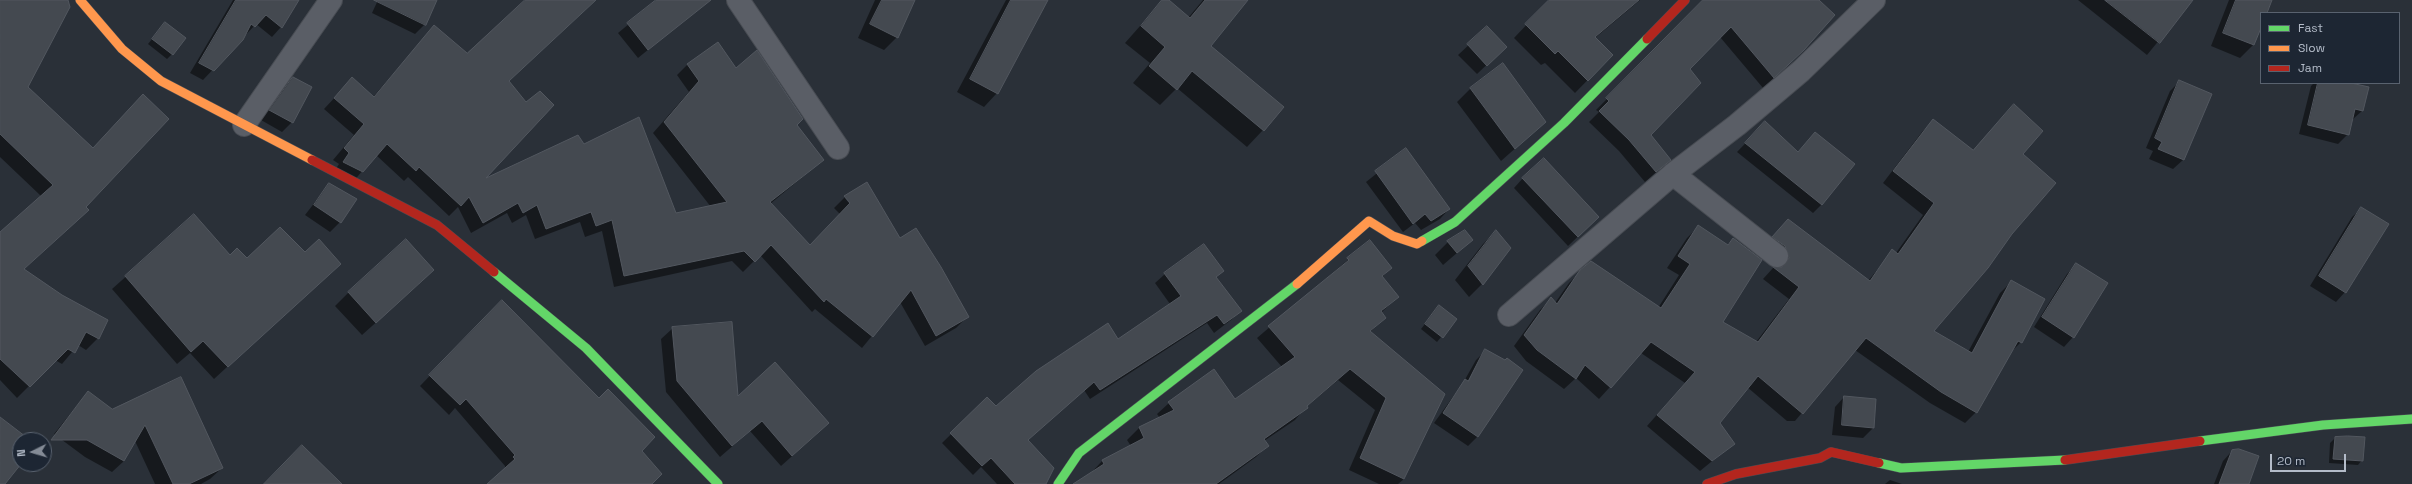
<!DOCTYPE html>
<html>
<head>
<meta charset="utf-8">
<style>
	body { margin:0 }
	#map { position:relative; width:2412px; height:484px; overflow:hidden; background:#2a3038; font-family:"Space Grotesk",sans-serif }
	canvas { display:block }
	.legend { position:absolute; left:2260px; top:12px; width:140px; height:72px; box-sizing:border-box; background:#1d2633; border:1px solid #59626f; margin:0; padding:5px 7px; list-style:none; font-size:12px; color:#b4bcc9 }
	.legend li { display:flex; align-items:center; gap:8px; height:20px }
	.legend b { width:20px; border:1px solid #59626f }
	.north { position:absolute; left:12px; top:432px; width:40px; height:40px; box-sizing:border-box; background:#1d2633; border:1px solid #59626f; border-radius:50%; rotate:265deg; font-size:11px; font-weight:700; line-height:16px; text-align:center; color:#b4bcc9 }
	.north::after { content:''; display:block; margin:auto; width:14px; height:18px; background:#848b96; clip-path:polygon(50% 0,100% 100%,50% 72%,0 100%) }
	.scale { position:absolute; left:2270px; top:454px; width:76px; height:18px; box-sizing:border-box; border:2px solid #b4bcc9; border-top:0; padding-left:5px; font-size:12px; line-height:14px; white-space:nowrap; color:#b4bcc9; -webkit-text-stroke:3px #1d2633; paint-order:stroke }
</style>
</head>
<body>
<div id="map">
<canvas width="2412" height="484"></canvas>
<ul class="legend">
<li><b style="height:5px;background:#63d668"></b>Fast</li>
<li><b style="height:5px;background:#ff974d"></b>Slow</li>
<li><b style="height:5px;background:#b3261e"></b>Jam</li>
</ul>
<div class="north">N</div>
<div class="scale">20 m</div>
</div>
<script>
const c = document.querySelector('canvas').getContext('2d');
c.lineJoin = 'round';
function fillPath(path, color) {
  c.fillStyle = color;
  c.fill(path, 'evenodd');
}
function strokePath(path, color, width, dash) {
  c.strokeStyle = color;
  c.lineWidth = width;
  c.lineCap = dash ? 'butt' : 'round';
  c.setLineDash(dash || []);
  c.stroke(path);
}
const shadow = new Path2D(`
	M0,0h61l-34,87 61,123 -65,60 75,68 -12,12 -8,-5 -16,19 -7,-4 -38,38 -17,-18v-147l41,-37 -41,-39z
	M233,0h57l-9,27 -9,10 -16,-13 -53,56 -13,-7z
	M378,0h58l-11,24 -10,10 -43,-21z
	M537,0h59l-88,81 18,22 14,-10 13,12 -71,76 95,-44 6,8 55,-26 37,95 36,-7 -58,-74 36,-41 -12,-17 11,-11 30,-20 17,25 21,-17 46,67 -6,6 27,35 -53,44 40,42 30,-32 -6,-6 11,-11 22,-13 33,56 16,-11 25,38 26,50 -11,11 -31,18 -25,-44 -38,46 -47,-39 -3,3 -52,-57 -17,17 -11,-11 -118,26 -12,-56 -17,6 -5,-15 -45,17 -9,-24 -14,8 -5,-10 -36,20 -13,-26 -9,9 -41,-39 -4,4 -28,-26 -24,28 -19,-10 6,-9 -6,-4 21,-25 -30,-26 28,-30 21,18 61,-70 33,27 53,-47 4,5zM845,198h2l7,8 -2,1z
	M658,0h41l4,5 -65,53 -20,-25z
	M875,0h39l-17,37 -13,13 -26,-12z
	M1006,0h40l-49,93 -13,14 -27,-15z
	M1163,0h4l21,18 15,-18h44l-38,46 54,84 -16,17 -70,-59 -17,17 -27,-22 17,-20 -25,-20z
	M1550,0h90l-45,38 17,17 -37,38 -30,-30 -4,2 -27,-27z
	M1705,0h112l-13,50 -41,38 -43,-51 -32,32 -38,66 20,25 -25,22 -26,-31 -30,-29 10,-10 -3,-2z
	M2078,0h114l-45,55z
	M2229,0h42l-5,13h-5v12l-8,20 -13,13 -29,-12z
	M161,28l11,26 -5,5 -19,-15z
	M1487,28l9,28 -19,18 -19,-19z
	M293,78l-1,44 -10,10 -21,-12 23,-33z
	M2179,82l32,13 -28,65 -10,9 -24,-10 4,-8 -7,-3 24,-57z
	M2314,83h33l15,28 -10,9 -4,14 -10,10 -39,-10 12,-48z
	M1471,88l74,34 -44,39 -44,-59z
	M2014,106l7,48 -10,80 -79,97 36,21 32,-59 11,-11 10,60 -11,11 -34,59 -11,11 -35,-20 -75,-53 -60,71h-8l-40,-34 -29,36 15,21 -33,27 -53,-45 38,-43 -44,-30 -42,46 -23,-21 -12,11 -38,-28 -12,-15 26,-36 11,-11 4,4 14,-20 12,-12 77,37 21,-33 -12,-7 20,-30 11,-11 29,18 6,-6 -12,83 35,20 33,-43 -26,-20 10,-11h5l-4,-10 -12,-10 26,-28 80,61 25,-30 3,2 27,-38 -40,-32 39,-51 11,-11 39,30z
	M1765,123l32,30 18,-20 7,71 -9,9 -76,-61z
	M1406,150l43,59 -9,10 -19,11 -6,-7 -12,9 -37,-50z
	M1523,178l65,49 -20,19 -54,-58z
	M329,184l11,38 -10,10 -25,-17z
	M2362,208l-17,84 -9,10 -26,-16 42,-69z
	M194,216l36,40 96,20 -112,103 -24,-26 -13,11 -65,-75z
	M1496,231l-14,53 -13,13 -14,-17 28,-36z
	M1472,240l-29,25 -8,-10 13,-13z
	M1370,241l21,27 -9,9 15,20 -16,16 4,5 -15,14 73,63 -39,84 -6,5h-19l-30,-14 26,-60 -37,-30 -32,27 -11,13 -31,21 3,5 -11,11 -37,27h-145l17,-11 11,-12 29,-15 -4,-6 12,-12 21,-10 -3,-4 12,-11 66,-2 47,-34 -25,-29z
	M2077,264l-4,73 -9,10 -30,-20 33,-53z
	M1222,271l-7,7 25,33 -9,9 -17,13 -7,-10 -117,76 -6,-9 -57,50 18,44h-48l-16,-17 -8,8 -31,-32 45,-44 8,9 123,-68 52,-36 -15,-21 10,-9z
	M419,284l-57,51 -27,-29 14,-14z
	M1439,306l17,13 -19,23 -16,-13z
	M492,311l148,140 11,33h-162l16,-15v-3l-50,-58 -6,7 -29,-29z
	M673,328l64,70 80,36 -36,32 -31,-35 -30,26 -54,-65 -5,-53z
	M1486,350l-8,86 -10,10 -34,-23 29,-40 13,-23z
	M180,378l42,90 -12,11 -9,5h-46l-20,-43 -11,20 -12,11 -27,-15 -31,-23 34,-42 24,18z
	M1844,397l29,31 -10,10 -31,-3 3,-28z
	M2335,438l27,22 -4,5 -29,-2 1,-20z
	M2232,451l16,33h-34l9,-23z
	M1890,480l12,4h-17z`);
const building = new Path2D(`
	M0,0h68l2,7 -42,80 65,61 50,-54 26,25 -83,88 3,3 -65,59 38,26 46,25 -9,19 -13,-7 -11,21 -7,-4 -38,38 -30,-28v-127l53,-47 -53,-51z
	M236,0h63l-17,28 -16,-13 -11,12 -4,-3 -8,16 -29,31 -15,-8z
	M374,0h63l-11,25z
	M525,0h71l-87,81 17,21 14,-11 14,14 -68,73 92,-43 6,9 55,-27 37,96 51,-11 -63,-80 35,-41 -12,-17 31,-22 18,26 21,-18 46,69 -6,6 27,35 -54,42 40,43 40,-42 -6,-7 23,-14 33,56 16,-10 25,39 28,50 -33,19 -25,-46 -38,47 -47,-38 -2,3 -53,-57 -16,17 -11,-11 -120,25 -12,-56 -16,6 -5,-14 -45,17 -9,-24 -14,8 -5,-10 -35,20 -14,-26 -8,9 -42,-39 -3,4 -29,-27 -24,28 -20,-10 6,-9 -5,-5 20,-24 -30,-26 18,-21 22,20 60,-72 33,28z
	M656,0h55l-63,50 -21,-27z
	M882,0h33l-17,38 -28,-14z
	M1011,0h37l-50,94 -28,-15z
	M1162,0h7l21,18 15,-18h43l-37,46 73,61 -20,24 -72,-60 -15,19 -28,-24 16,-19 -24,-21z
	M1549,0h90l-44,37 18,18 -25,26 -30,-30 -3,3 -30,-30z
	M1703,0h116l16,15 -31,35 -30,28 -43,-51 -41,42 11,14 -50,52 20,25 -15,12 -27,-32 -30,-29 10,-10 -3,-3z
	M2105,0h88l-33,43z
	M2236,0h36l-5,13h-6v15l-7,17 -31,-12z
	M165,22l21,16 -13,17 -21,-16z
	M1487,26l20,21 -20,19 -20,-22z
	M1503,63l43,59 -31,27 -45,-61z
	M293,77l19,10 -19,36 -24,-13z
	M2179,80l33,14 -28,66 -26,-11 4,-7 -7,-4z
	M2318,83h33l18,4 -6,24 -8,-2 -6,26 -41,-10z
	M2014,104l29,27 -20,23 33,29 -44,51 -24,34 -54,63 38,22 39,-73 34,19 -23,44 -4,-2 -41,72 -36,-21 -75,-54 -63,76 -45,-38 -38,47 15,21 -23,17 -55,-46 38,-43 -44,-30 -40,46 -26,-23 -9,14 -39,-29 -13,-15 27,-38 6,7 23,-34 11,-9 70,47 29,-44 -12,-8 20,-31 30,20 5,-7 29,22 -39,62 35,20 41,-55 -26,-20h9l7,-9 -4,-12 -13,-9 16,-18 82,62 22,-32 6,5 36,-51 -41,-32 40,-52 40,31z
	M1765,121l33,31 17,-20 40,32 -33,41 -77,-62z
	M1406,148l44,61 -19,12 -6,-7 -12,10 -38,-53z
	M1544,158l55,59 -21,20 -56,-59z
	M329,183l28,16 -16,24 -27,-18z
	M2361,207l28,17 -43,69 -27,-17z
	M194,214l36,41 7,-7 10,10 33,-31 25,25 14,-13 22,25 -113,103 -25,-26 -12,11 -66,-76z
	M1465,230l8,10 -16,13 -10,-12z
	M1496,230l15,18 -28,37 -15,-19z
	M406,239l28,31 -58,53 -28,-31z
	M1370,240l22,28 -10,8 17,21 -18,14 5,7 -16,13 75,63 -41,85 -44,-21 26,-60 -36,-29 -43,37 1,2 -44,31 5,7 -53,38h-143l31,-20 -2,-4 42,-22 -5,-11 35,-17 -6,-8 46,-33 21,30 60,-42 -27,-31 81,-66 -2,-2z
	M1204,244l20,27 -8,6 26,34 -18,13 -7,-9 -117,75 -6,-8 -66,58 26,28 -8,16h-31l-24,-26 -9,8 -32,-33 37,-36 9,9 40,-35 72,-48 10,16 63,-43 -17,-23z
	M2076,263l32,20 -34,55 -32,-21z
	M502,300l97,98 9,-9 47,48 -13,14 20,23 -10,10h-165l28,-25 -2,-2 2,-2 -49,-56 -6,6 -31,-30z
	M1439,305l18,14 -14,19 -18,-14z
	M732,322l6,74 37,-34 54,61 -37,33 -30,-35 -30,25 -55,-65 -5,-54z
	M1485,349l20,11 2,-2 16,12 -45,67 -35,-24 22,-34 3,2z
	M181,377l42,91 -34,16h-16l-28,-59 -21,36 -37,-21h-36l37,-49 24,18z
	M1844,396l32,3 -2,29 -32,-3z
	M0,417l30,23h-10l1,24 -16,20h-5z
	M2348,436l17,1 -2,24 -30,-2 2,-22z
	M302,445l40,39h-78z
	M2239,449l20,7 -10,28h-30l13,-34z`);
const street = new Path2D(`
	M738,0l100,148
	M244,125l87,-125
	M1673,174l104,82
	M1509,315l164,-141 64,-49 64,-54 73,-71`);
const fast = new Path2D(`
	M1422,241l33,-19 109,-99 83,-84
	M494,272l92,76 132,136
	M2200,441l123,-16 89,-6
	M1879,463l22,5 164,-8
	M1058,484l21,-31 218,-169`);
const slow = new Path2D(`
	M80,0l42,49 39,32 151,79
	M1297,284l72,-63 24,15 24,8 5,-3`);
const jam = new Path2D(`
	M1647,39l38,-39
	M312,160l125,65 57,47
	M2065,460l135,-19
	M1707,484l29,-10 84,-16 11,-6 48,11`);
fillPath(shadow, '#0007');
fillPath(building, '#444950');
strokePath(building, '#52575f', 1);
strokePath(street, '#484c53', 24);
strokePath(fast, '#484c53', 10);
strokePath(slow, '#484c53', 10);
strokePath(jam, '#484c53', 10);
strokePath(street, '#5a5e66', 22);
strokePath(fast, '#63d668', 9);
strokePath(slow, '#ff974d', 9);
strokePath(jam, '#b3261e', 9);
</script>
</body>
</html>
